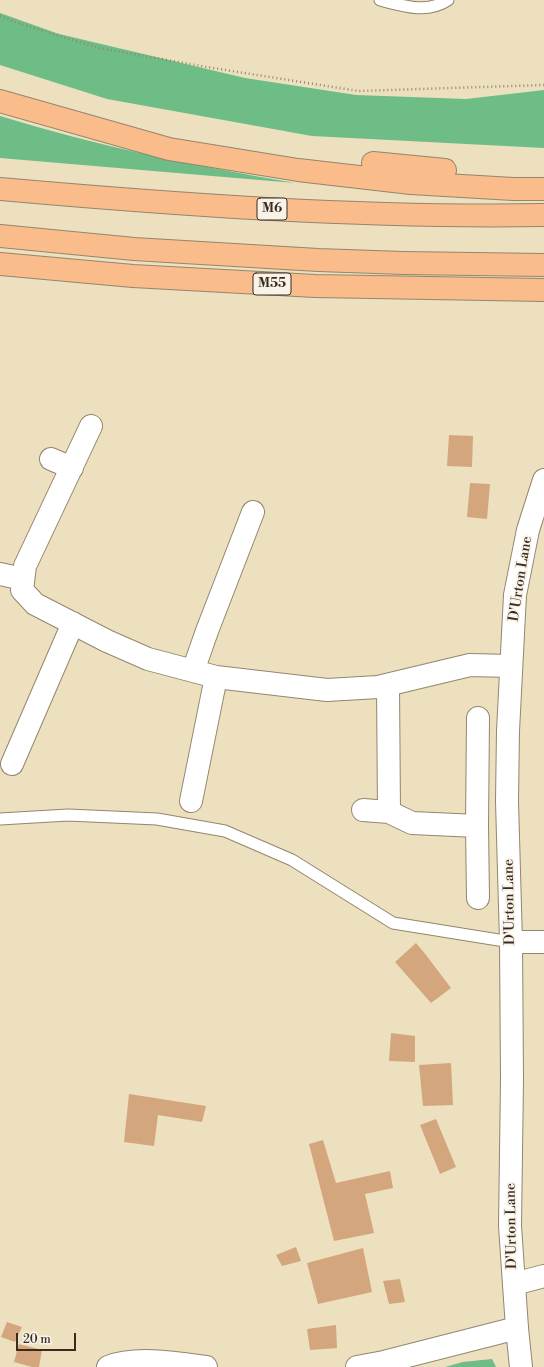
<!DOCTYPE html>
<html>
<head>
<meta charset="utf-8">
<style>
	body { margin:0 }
	#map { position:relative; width:544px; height:1367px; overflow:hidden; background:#ece0bf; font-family:"Libre Bodoni",serif }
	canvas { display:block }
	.scale { position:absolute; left:16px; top:1333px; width:60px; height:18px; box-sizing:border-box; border:2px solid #3b2a1e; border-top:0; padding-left:5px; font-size:12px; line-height:14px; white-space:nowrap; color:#3b2a1e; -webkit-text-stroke:3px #f7f3e8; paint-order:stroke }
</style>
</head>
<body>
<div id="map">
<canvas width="544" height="1367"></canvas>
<div class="scale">20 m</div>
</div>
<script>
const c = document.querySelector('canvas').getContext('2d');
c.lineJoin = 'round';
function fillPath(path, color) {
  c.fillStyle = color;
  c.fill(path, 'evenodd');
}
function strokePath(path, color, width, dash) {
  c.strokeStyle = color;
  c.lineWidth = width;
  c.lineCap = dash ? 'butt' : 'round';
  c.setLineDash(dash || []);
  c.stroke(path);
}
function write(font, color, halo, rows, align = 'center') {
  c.font = font + ' "Libre Bodoni",serif';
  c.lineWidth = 3.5;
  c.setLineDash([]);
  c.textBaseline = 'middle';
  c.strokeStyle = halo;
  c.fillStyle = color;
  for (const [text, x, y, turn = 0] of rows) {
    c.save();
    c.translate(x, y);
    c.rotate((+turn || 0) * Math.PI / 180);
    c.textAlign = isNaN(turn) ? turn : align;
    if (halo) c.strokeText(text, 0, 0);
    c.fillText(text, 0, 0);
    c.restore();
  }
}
const forest = new Path2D(`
	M0,13l59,21 186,44 111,17 110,4 78,-9v58l-232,-12 -205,-37 -107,-34z
	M0,116c97,30 196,50 295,67l-295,-25z
	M492,1359l4,8h-51l18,-5z`);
const building = new Path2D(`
	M449,435l24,1 -1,31 -25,-1z
	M470,483l20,1 -3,35 -20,-2z
	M416,943l10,12 25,33 -20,15 -36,-41z
	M391,1033l24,3v26l-26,-1z
	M451,1063l2,42 -30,1 -4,-41z
	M129,1094l77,12 -4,16 -44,-7 -4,31 -30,-4z
	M436,1119l20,48 -16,7 -20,-49z
	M323,1140l13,43 54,-12 3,17 -28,6 9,39 -40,8 -25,-97z
	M296,1247l5,14 -19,5 -6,-11z
	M363,1248l9,44 -54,12 -11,-41z
	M400,1279l5,23 -16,2 -6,-23z
	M7,1322l15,5 -7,15 -14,-5z
	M336,1325l1,23 -27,2 -3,-21z
	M19,1344l23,6 -3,17h-7l-18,-5z`);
const path = new Path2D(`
	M0,16l18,7 81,25 108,19 151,24 186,-6`);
const service = new Path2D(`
	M380,0c23,6 47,14 68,0
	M0,819l68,-4 89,4 68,12 67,29 101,63 118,19`);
const minor = new Path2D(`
	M91,426l-66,140 -3,24 13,14 72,37 41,18 68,18 111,13 51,-3 92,-22 41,1
	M51,459l21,9
	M0,574l23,5
	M193,671l14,-40 46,-119
	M12,764l61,-141
	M191,801l25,-124
	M363,810l26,2 -1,-127
	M389,812l23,11 65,3 1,-108
	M477,826l1,72
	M511,942h33
	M514,1284l30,-8
	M108,1367c27,-11 69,-4 98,0
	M357,1367l27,-5 133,-34`);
const tertiary = new Path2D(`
	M521,1367l-4,-39 -7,-102 2,-147 -1,-137 -4,-141 1,-70 7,-136 13,-65 16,-50`);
const motorway = new Path2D(`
	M0,101l169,48 129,21 113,13 102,6h31
	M373,163l72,7
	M0,189c181,16 362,29 544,26
	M0,236l134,13 184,11 85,3 141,2
	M0,264l133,12 182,10 229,4`);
const shields = [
	[272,209,30],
	[272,284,38]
];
const shieldNames = [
	["M6",272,209],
	["M55",272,284]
];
const streetNames = [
	["D'Urton Lane",521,579,-81],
	["D'Urton Lane",510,902,-91],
	["D'Urton Lane",512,1226,-91]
];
fillPath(forest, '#6ebc86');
fillPath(building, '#d4a67d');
strokePath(service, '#94856e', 13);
strokePath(minor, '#94856e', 24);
strokePath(tertiary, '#94856e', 24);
strokePath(motorway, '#94856e', 24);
strokePath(path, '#94856e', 2.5, [1, 3]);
strokePath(service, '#fff', 11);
strokePath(minor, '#fff', 22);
strokePath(tertiary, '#fff', 22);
strokePath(motorway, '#f9bc8a', 22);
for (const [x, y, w] of shields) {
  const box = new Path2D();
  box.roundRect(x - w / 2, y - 11, w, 22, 3);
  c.fillStyle = '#f7f3e8';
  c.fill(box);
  strokePath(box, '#3b2a1e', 1);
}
write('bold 13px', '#3b2a1e', null, shieldNames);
write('14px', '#3b2a1e', '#f7f3e8', streetNames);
</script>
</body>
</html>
